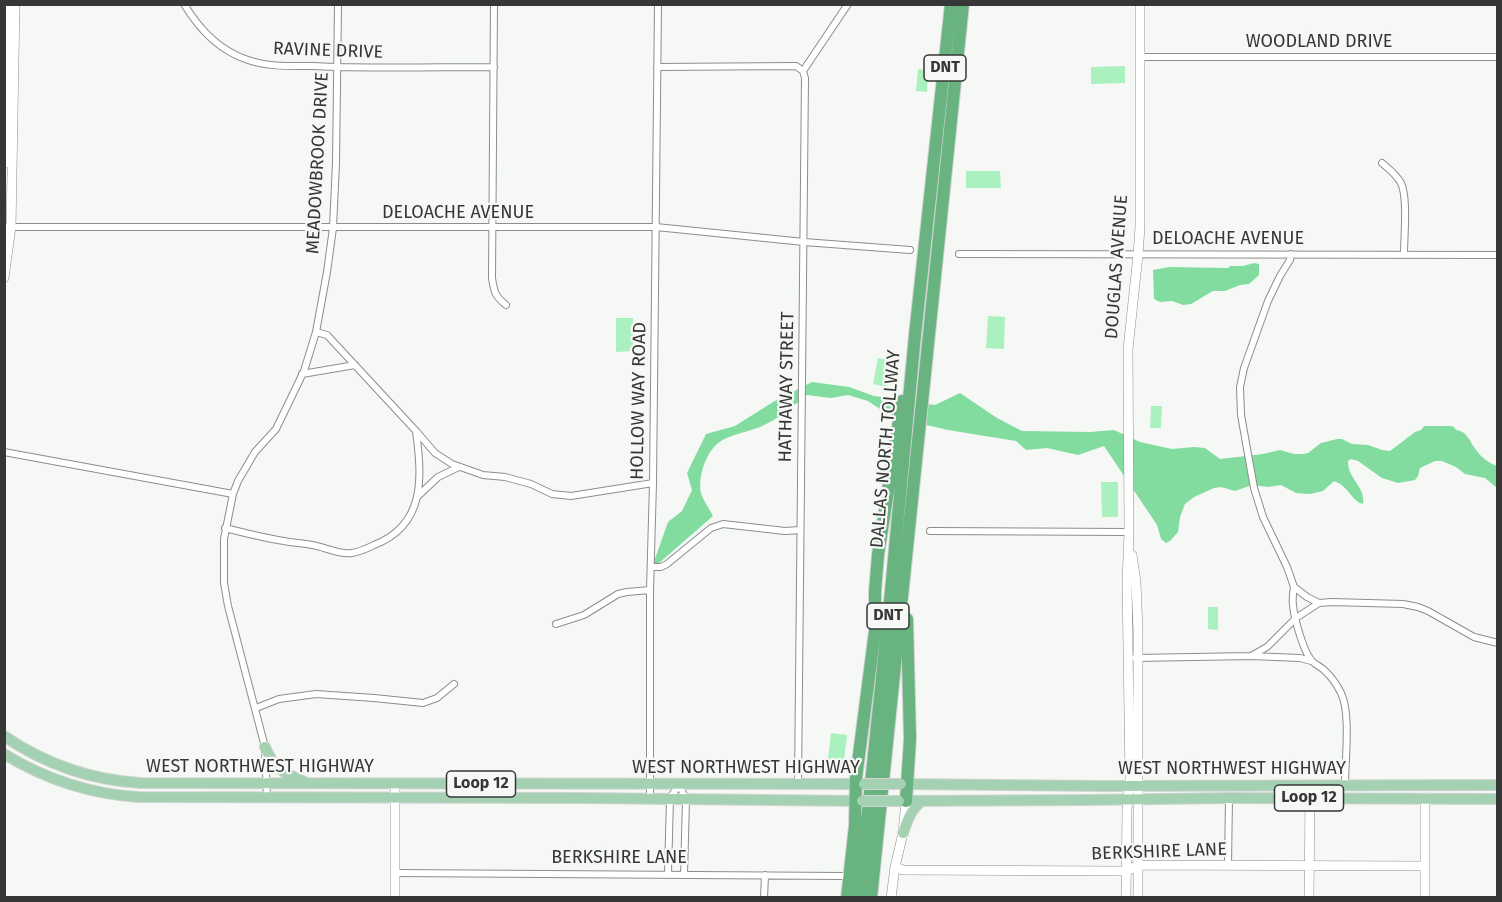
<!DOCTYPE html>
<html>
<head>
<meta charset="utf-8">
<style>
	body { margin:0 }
	#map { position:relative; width:1502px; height:902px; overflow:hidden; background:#f5f8f5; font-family:"Fira Sans",sans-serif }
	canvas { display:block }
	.frame { position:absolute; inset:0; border:6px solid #363736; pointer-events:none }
</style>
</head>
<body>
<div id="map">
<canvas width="1502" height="902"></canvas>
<div class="frame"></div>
</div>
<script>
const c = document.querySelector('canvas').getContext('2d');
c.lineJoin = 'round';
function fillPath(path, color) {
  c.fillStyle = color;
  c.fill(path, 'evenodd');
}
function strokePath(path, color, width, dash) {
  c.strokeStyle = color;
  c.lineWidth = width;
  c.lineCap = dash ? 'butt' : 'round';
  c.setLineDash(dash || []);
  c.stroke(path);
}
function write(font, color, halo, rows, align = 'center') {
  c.font = font + ' "Fira Sans",sans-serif';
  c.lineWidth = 4.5;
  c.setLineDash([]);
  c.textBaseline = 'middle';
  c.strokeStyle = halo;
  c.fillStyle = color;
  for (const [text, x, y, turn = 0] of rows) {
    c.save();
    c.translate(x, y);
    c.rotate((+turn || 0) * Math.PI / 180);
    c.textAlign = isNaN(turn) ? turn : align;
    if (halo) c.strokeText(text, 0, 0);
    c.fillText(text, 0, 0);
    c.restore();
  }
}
const green = new Path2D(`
	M1125,66v17l-34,1v-17z
	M918,69l10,1 -1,22 -11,-1z
	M966,171h34l1,17h-35z
	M988,316l17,1 -1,32 -18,-1z
	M616,318h17v33l-17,1z
	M878,358l14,3 -5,26 -14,-3z
	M1151,406h11l-1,22h-11z
	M1101,482h17v35h-16z
	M1208,607h10v23l-10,-1z
	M831,733l16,2 -4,34 -16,-3z`);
const water = new Path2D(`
	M1254,263l5,1v11l-10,9 -9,1 -15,6h-12l-22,13 -8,1 -11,-4 -12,1 -6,-3 -1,-29 16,-3 59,1 2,-2h13z
	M812,382l37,5 25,9 61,9 25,-12 37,25 25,13 68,1 24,-2 26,12 32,7 22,-2 11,1 15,11 43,-5 17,-4 14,4h9l5,-1 13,-10 16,-4h5l10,5 16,1 14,5 8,1 25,-19 6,-2 3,-4h27l3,1 2,3c13,2 13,12 21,21 5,7 12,12 20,15v22l-12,-10 -20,-4 -9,-7 -14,-6h-7l-15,7 -2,8 -3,4 -17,3 -16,-5 -24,-17 -7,-2 -3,2c-1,17 18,26 15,43 -12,-3 -13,-17 -29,-23l-11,10 -13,3 -14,-1 -15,-8 -13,2 -16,-2 -17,6 -14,-4 -7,1 -20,9 -9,7 -5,13 -2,15 -8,9 -4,2 -5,-4 -4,-14 -53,-79 -26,9 -31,-7 -21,2 -10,-9 -68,-11 -56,-13 -24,-16 -20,-6 -17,3 -24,-3c-15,12 -30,25 -47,32 -13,5 -27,7 -39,14 -15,9 -25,39 -19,55 3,7 8,14 11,20l-62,54 17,-48 14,-11 10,-21 -5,-17 19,-39 29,-8 38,-24z`);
const street = new Path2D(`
	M184,4c15,25 36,47 64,56 20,7 43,6 63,6 61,3 122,1 183,1
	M494,4l-2,274c2,14 3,18 14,27
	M1140,57h358
	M657,67l139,-1 7,5
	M1382,163c7,6 15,12 19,20 7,15 3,53 3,71
	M4,227h652l148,15 106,8
	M959,254l539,1
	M1291,254l-1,6 -10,16 -12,25 -24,67 -4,19 1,28 13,73 9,29 24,50 7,20 13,10 12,6
	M316,332l11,3 89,96 19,22 17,11 31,11 22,2 26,7 21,10 19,2 82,-13
	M302,374l53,-9
	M4,452l229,42
	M418,496l20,-19 21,-10
	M225,528c20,5 39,10 59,13 9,2 19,2 28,4 13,2 27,10 40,8 7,-1 16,-5 22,-8 52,-20 48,-68 42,-114
	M930,531l199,1
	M651,567h10l6,-3 44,-36 12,-4 62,7 15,-1
	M1294,587c-1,6 -2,12 -1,18 1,13 11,49 20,57 3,3 8,5 11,8 7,6 13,15 17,23 10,20 4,68 4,92
	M556,624l28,-9 34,-21 9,-2 23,-2
	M1251,656l16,-9 29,-29 23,-15 13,-1 71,2 15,3 10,4 46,26 24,6
	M1135,658l116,-2 49,2 11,3
	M256,708l23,-9 37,-5 58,4 49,5 14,-5 17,-14
	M798,784l7,-706 -2,-7 45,-67
	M679,785l7,14 -2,76
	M267,798l-2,-51 -37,-141 -4,-23v-44l9,-45 5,-13 17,-29 21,-23 28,-58 12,-39 11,-60 6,-44 3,-65 2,-159
	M650,798v-208l3,-107 5,-479
	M1228,865l1,-67
	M395,873l448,3
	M668,874l2,-76 9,-13
	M764,898l1,-23`);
const secondary = new Path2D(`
	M4,164l3,-160
	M4,278l7,-51 4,-223
	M1132,555l4,27 2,49v267
	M895,867l8,3 216,1h8l11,-6 287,1
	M395,898v-114
	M891,898l4,-31 8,-34 3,-32
	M1126,898l1,-89 3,-30 -3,-197 2,-50 -1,-183 10,-94 2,-28v-223
	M1309,898l1,-100
	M1425,898v-100`);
const primary = new Path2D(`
	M4,736c41,28 87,44 136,47l723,1
	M265,747c9,22 19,26 40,35
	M4,754c41,25 87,40 134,43l444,1 279,3
	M901,784l201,2 396,-1
	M899,801l187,-1 143,-2 269,1
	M903,833c4,-12 8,-24 19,-32`);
const highway = new Path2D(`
	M906,801l4,-62 -3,-120
	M847,898l8,-72 1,-48 19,-147v-39l3,-37 24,-154
	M859,898l32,-307 24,-256 36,-331
	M871,898l92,-894`);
const primaryBridge = new Path2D(`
	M864,784h37
	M862,801h37`);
const shields = [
	[945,68,42],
	[888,616,42],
	[481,784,69],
	[1309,798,69]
];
const shieldNames = [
	["DNT",945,68],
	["DNT",888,616],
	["Loop 12",481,784],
	["Loop 12",1309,798]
];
const streetNames = [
	["WOODLAND DRIVE",1319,42],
	["RAVINE DRIVE",328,51,2],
	["MEADOWBROOK DRIVE",318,163,-87],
	["DELOACHE AVENUE",458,213],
	["DELOACHE AVENUE",1228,239],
	["DOUGLAS AVENUE",1117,267,-86],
	["HATHAWAY STREET",787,387,-89],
	["HOLLOW WAY ROAD",639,401,-89],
	["DALLAS NORTH TOLLWAY",886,449,-85],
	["WEST NORTHWEST HIGHWAY",260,767],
	["WEST NORTHWEST HIGHWAY",746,768],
	["WEST NORTHWEST HIGHWAY",1232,769],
	["BERKSHIRE LANE",1159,852,-2],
	["BERKSHIRE LANE",619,858]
];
fillPath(green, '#abf0bf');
fillPath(water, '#82dc9f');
strokePath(street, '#8b8e8c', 8);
strokePath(secondary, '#8b8e8c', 10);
strokePath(primary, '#d3d3d3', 12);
strokePath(highway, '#d3d3d3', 14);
strokePath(street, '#fff', 6);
strokePath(secondary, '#fff', 9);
strokePath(primary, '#a5d1b3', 10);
strokePath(highway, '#69b381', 12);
strokePath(primaryBridge, '#d3d3d3', 12, []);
strokePath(primaryBridge, '#a5d1b3', 10);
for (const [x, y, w] of shields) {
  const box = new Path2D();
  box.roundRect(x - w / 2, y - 13, w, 26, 4.5);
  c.fillStyle = '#f5f8f5';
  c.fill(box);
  strokePath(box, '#363736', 1.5);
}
write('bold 16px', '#363736', null, shieldNames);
write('18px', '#363736', '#f5f8f5', streetNames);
</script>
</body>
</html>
